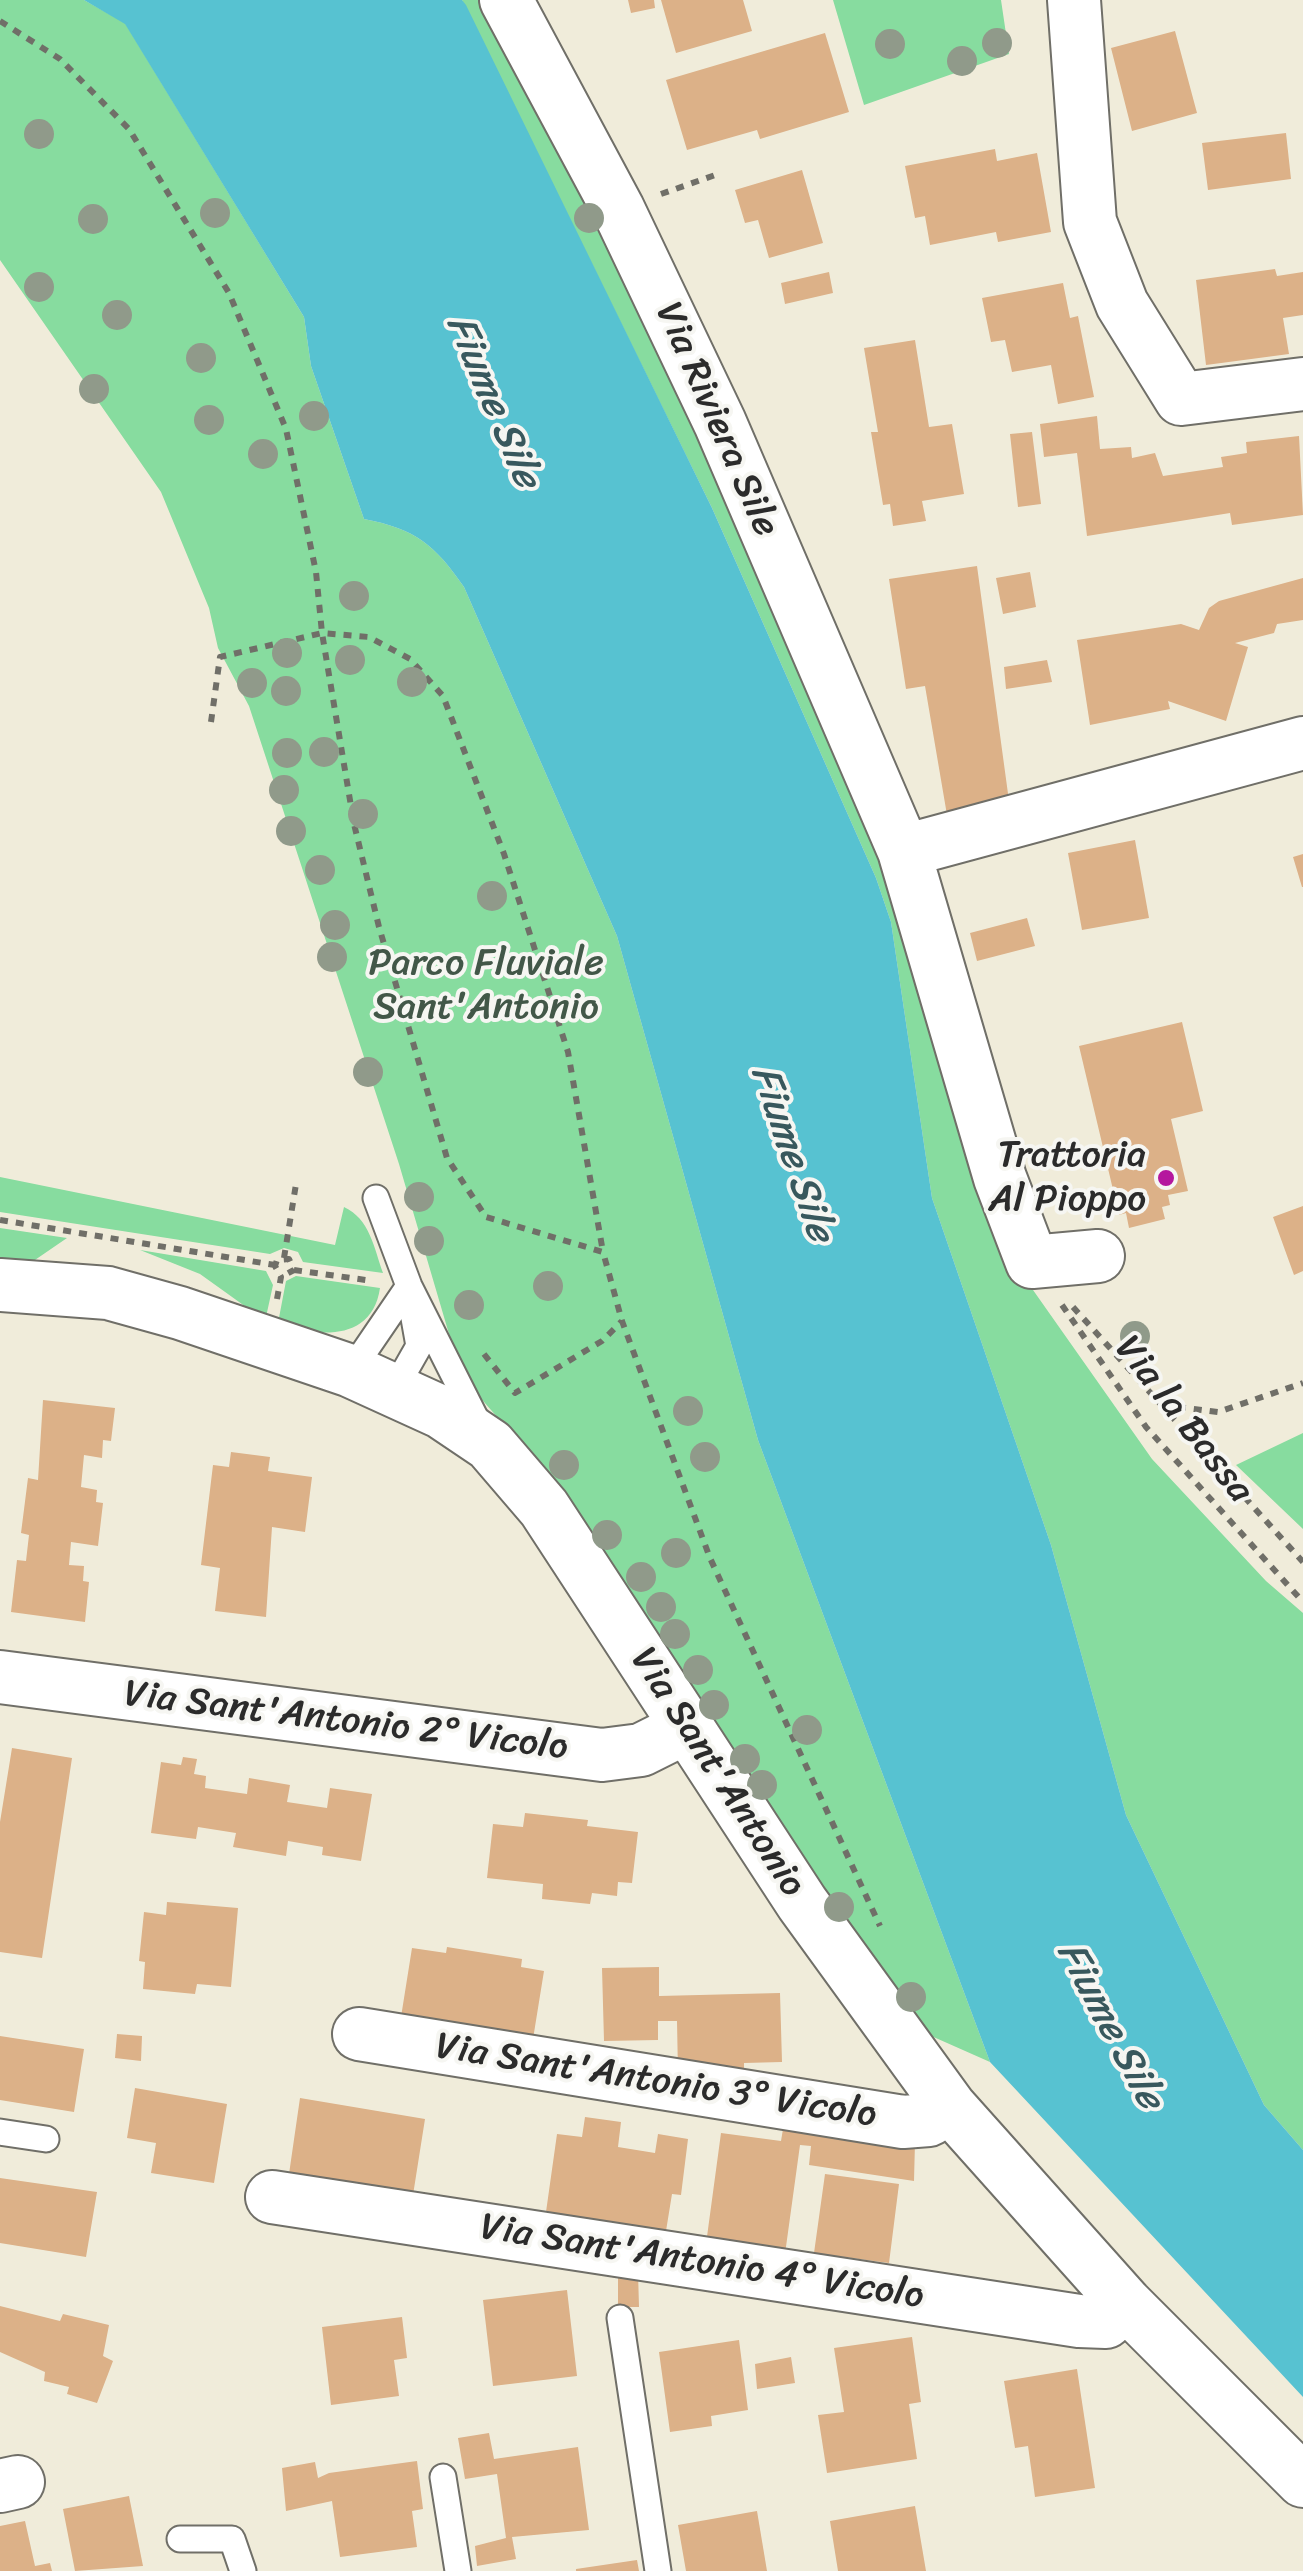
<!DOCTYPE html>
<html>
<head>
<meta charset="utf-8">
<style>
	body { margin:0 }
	canvas { display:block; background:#f0ecda }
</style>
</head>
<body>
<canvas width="1303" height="2571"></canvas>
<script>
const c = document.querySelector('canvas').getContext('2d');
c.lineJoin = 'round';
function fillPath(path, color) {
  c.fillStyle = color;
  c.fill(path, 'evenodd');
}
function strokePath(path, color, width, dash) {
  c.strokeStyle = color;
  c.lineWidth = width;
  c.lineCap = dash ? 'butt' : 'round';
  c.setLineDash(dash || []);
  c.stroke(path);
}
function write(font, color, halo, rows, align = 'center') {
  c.font = font + ' Sriracha,sans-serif';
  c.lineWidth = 8;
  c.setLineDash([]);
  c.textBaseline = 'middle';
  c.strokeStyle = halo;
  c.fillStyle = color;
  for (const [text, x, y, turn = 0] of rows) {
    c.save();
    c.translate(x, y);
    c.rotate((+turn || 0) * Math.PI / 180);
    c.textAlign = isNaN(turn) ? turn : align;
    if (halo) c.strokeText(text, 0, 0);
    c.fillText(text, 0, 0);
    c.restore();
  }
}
const green = new Path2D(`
	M0,0h84l41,23 179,294 7,49 53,153c52,10 71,26 100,68l153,349 141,504 232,622 -70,-31 -401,-589 -42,-48 -23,-43 -55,-187 -150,-458 -31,-58 -9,-40 -48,-116 -161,-232z
	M462,0h25l80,143 265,572 182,548 138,196 114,122 37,32v537l-39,-45 -138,-290 -75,-270 -119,-347 -41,-276 -15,-44 -164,-370z
	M833,0h168l8,54 -145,51z
	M0,1177l335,68 9,-38c26,12 30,41 39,66l-80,-11 -5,-10 -14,-4 -14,6 -270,-42z
	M0,1228l67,10 -35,24 -32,-1z
	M140,1250l126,21 7,14 -7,32h-6l-60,-43z
	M296,1276l84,12c-8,55 -65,49 -102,35l8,-42z
	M1303,1433v96l-67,-64z`);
const water = new Path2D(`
	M84,0h378l4,5 246,503 164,370 15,44 41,276 119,347 75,270 138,290 39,45v247l-313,-335 -232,-622 -141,-504 -153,-349c-29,-42 -48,-58 -100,-68l-53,-153 -7,-49 -179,-293z`);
const building = new Path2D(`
	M628,0h26l1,8 -24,5z
	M661,0h82l9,31 -76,22z
	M1175,31l22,82 -65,18 -21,-83z
	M825,33l24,79 -89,27 -3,-9 -70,20 -21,-70z
	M1286,133l5,46 -83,11 -6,-47z
	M995,149l2,12 40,-8 14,79 -53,10 -2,-10 -66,13 -5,-29 -10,2 -10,-52z
	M802,170l21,73 -54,15 -11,-38 -13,3 -10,-33z
	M1275,269l2,7 26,-4v43l-20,3 6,36 -83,11 -10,-85z
	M829,272l4,21 -48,11 -4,-21z
	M1063,283l7,35 8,-2 16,81 -36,7 -7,-39 -39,7 -7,-32 -14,2 -9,-44z
	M915,340l14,87 23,-3 12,70 -42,7 4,20 -33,5 -3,-22 -7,1 -12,-73h7l-14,-84z
	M1097,416l3,33 31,-2 1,11 23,-5 8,23 60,-9 -2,-10 26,-4 -1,-11 53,-6 4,79 -71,10 -2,-12 -143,23 -10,-83 -33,4 -4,-33z
	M1032,432l9,72 -23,3 -8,-73z
	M977,566l32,235 -62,14 -22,-129 -19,3 -17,-110z
	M1030,572l6,35 -33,7 -7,-36z
	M1303,578v42l-26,4 -3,9 -39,10 13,4 -22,74 -58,-20 2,8 -80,16 -13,-85 104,-16 18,6 10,-22 10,-7z
	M1047,660l5,22 -46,7 -2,-22z
	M1135,840l14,78 -67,12 -14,-77z
	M1303,854v33h-1l-9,-30z
	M1027,918l8,28 -58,15 -7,-28z
	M1182,1022l21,89 -32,8 17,72 -20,4 2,10 -8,2 3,12 -36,9 -3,-15 -7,2 -40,-169z
	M1303,1206v65l-9,4 -21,-58z
	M43,1400l72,8 -4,33 -8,-1 -1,18 -18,-3 -3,32 16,3 -1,12 7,1 -5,43 -27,-4 -2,23 15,1 -1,15 6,1 -4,40 -74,-10 6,-52 9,1 3,-26 -8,-2 7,-55 10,2z
	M231,1452l39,5 -2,14 44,6 -7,55 -33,-5 -6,90 -51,-6 5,-43 -19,-3 12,-100 16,2z
	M12,1748l60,10 -30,200 -42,-6v-130z
	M183,1757l14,2 -3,15 12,2 -1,12 42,6 2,-16 41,7 -3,17 40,6 3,-20 42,6 -11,67 -39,-6 1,-8 -35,-6 -2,15 -53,-9 3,-14 -38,-6 -2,12 -45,-6 10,-71 20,3z
	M525,1813l63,7 -1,6 51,6 -6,51 -14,-1 -1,14 -25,-3 -2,11 -48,-5 1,-15 -56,-6 6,-54 30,3z
	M167,1902l71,6 -7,79 -34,-3 -2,10 -52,-5 2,-27 -6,-1 5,-49 22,3z
	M447,1947l75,12 -1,8 23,4 -11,68 -132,-22 11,-69 34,5z
	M659,1967v29l121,-3 2,69 -38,1v10l-66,1 -1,-53h-19v19l-54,1 -2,-73z
	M117,2034l25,2 -1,25 -26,-3z
	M0,2036l84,13 -10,63 -74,-12z
	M135,2088l92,16 -13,79 -63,-10 5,-30 -29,-5z
	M300,2098l125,21 -12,76 -124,-21z
	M585,2117l36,5 -3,25 37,6 3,-19 30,5 -7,56 -9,-1 -6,37 -120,-19 11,-78 25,3z
	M784,2123l131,19 -1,39 -105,-16 2,-19 -11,-1 -15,109 -79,-10 15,-111 60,8z
	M825,2174l74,10 -10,79 -75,-10z
	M0,2178l97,14 -11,65 -86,-14z
	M618,2272h20l1,35h-21z
	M567,2290l10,86 -84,10 -10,-86z
	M0,2306l60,15 3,-7 46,11 -6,31 10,5 -16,42 -30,-9 2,-7 -25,-6 1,-9 -45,-20z
	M402,2317l5,41 -13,2 5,36 -68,9 -9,-78z
	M912,2337l9,65 -12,2 8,55 -90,14 -9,-58 26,-3 -10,-64z
	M739,2340l9,70 -37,6 1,10 -42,6 -11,-80z
	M791,2357l4,26 -38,6 -2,-25z
	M1077,2369l18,119 -60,9 -7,-51 -13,2 -11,-67z
	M489,2433l5,26 84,-12 11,83 -77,7 4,22 -39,7 -2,-20 31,-8 -9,-64 -32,5 -7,-41z
	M417,2461l6,48 -11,2 5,36 -77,10 -8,-56 -46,10 -4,-43 33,-6 3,16 11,-5z
	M129,2496l14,70 -68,5 -12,-62z
	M915,2506l11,65h-88l-8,-50z
	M757,2511l10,60h-81l-8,-46z
	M25,2521l10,45 15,-3 2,8h-52v-45z
	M637,2560l2,11h-63v-2z`);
const path = new Path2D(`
	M0,21l60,38 69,70 100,164 57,136 30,143 6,61 32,191 25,103 68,231 39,59 117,35 19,69 88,237 170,368
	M661,194l60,-21
	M211,722l9,-65 102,-24 47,4 41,22 33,37 61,158 64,198 35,200
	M0,1220l275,45
	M284,1258l12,-74
	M294,1270l79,11
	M277,1299l4,-22 -6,-11 2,-6 12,-1 5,11 -13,7
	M1062,1305l84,122 157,175
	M1073,1307l230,255
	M484,1354l31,39 87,-52 20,-20
	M1162,1405l56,7 85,-29`);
const lane = new Path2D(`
	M376,1198l33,88 69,137
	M351,1371l58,-85
	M394,1390l25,-44 -5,-28
	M0,2132l46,7
	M620,2318l38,253
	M443,2477l15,94
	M180,2539h52l11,32`);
const street = new Path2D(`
	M506,0l112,209 102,214 184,428 96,327 32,84 66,-6
	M1074,0l16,222 32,82 59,95 122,-15
	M904,851l399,-108
	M0,1285l108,8 72,20 171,58 90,41 49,33 54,63 258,395 148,204 176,197 177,177
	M0,1677l602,78 39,-5 46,-23
	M359,2034l544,88 26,-2 21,-13
	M272,2197l807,124 27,1 20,-18
	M0,2486l18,-4`);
const trees = [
	[997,43],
	[890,44],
	[962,61],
	[39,134],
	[215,213],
	[589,218],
	[93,219],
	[39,287],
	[117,315],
	[201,358],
	[94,389],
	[314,416],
	[209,420],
	[263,454],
	[354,596],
	[287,653],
	[350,660],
	[412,682],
	[252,683],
	[286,691],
	[324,752],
	[287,753],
	[284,790],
	[363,814],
	[291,831],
	[320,870],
	[492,896],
	[335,925],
	[332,957],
	[368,1072],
	[419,1197],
	[429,1241],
	[548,1286],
	[469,1305],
	[1135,1336],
	[688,1411],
	[705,1457],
	[564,1465],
	[607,1535],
	[676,1553],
	[641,1577],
	[661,1607],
	[675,1634],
	[698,1670],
	[714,1705],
	[807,1730],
	[745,1759],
	[762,1785],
	[839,1907],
	[911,1997]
];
const markers = [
	[1166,1178,10,"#b5179e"]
];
const streetNames = [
	["Via Riviera Sile",716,420,66],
	["Via la Bassa",1183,1420,52],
	["Via Sant'Antonio 2° Vicolo",346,1722,7],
	["Via Sant'Antonio",717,1773,57],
	["Via Sant'Antonio 3° Vicolo",656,2082,9],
	["Via Sant'Antonio 4° Vicolo",702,2263,9]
];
const parkNames = [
	["Parco Fluviale",486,964],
	["Sant'Antonio",486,1008]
];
const poiNames = [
	["Trattoria",1146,1156],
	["Al Pioppo",1146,1200]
];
const waterNames = [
	["Fiume Sile",492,402,67],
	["Fiume Sile",791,1154,71],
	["Fiume Sile",1109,2026,62]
];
fillPath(green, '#87dc9f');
fillPath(water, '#57c2d1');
fillPath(building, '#dcb188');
strokePath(lane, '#706f68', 29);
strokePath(street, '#706f68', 56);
strokePath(path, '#706f68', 6, [8, 8]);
strokePath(lane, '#fff', 25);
strokePath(street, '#fff', 52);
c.fillStyle = '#909a8a';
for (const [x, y] of trees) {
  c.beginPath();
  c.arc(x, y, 15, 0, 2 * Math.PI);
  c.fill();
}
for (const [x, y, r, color] of markers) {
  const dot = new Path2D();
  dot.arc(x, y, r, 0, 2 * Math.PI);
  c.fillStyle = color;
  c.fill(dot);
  strokePath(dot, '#f6f6f2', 4);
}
write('38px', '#2b2b2b', '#f6f6f2', streetNames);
write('38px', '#425748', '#f6f6f2', parkNames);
write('38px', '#2b2b2b', '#f6f6f2', poiNames, 'right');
write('italic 40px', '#38585d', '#f6f6f2', waterNames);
</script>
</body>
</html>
